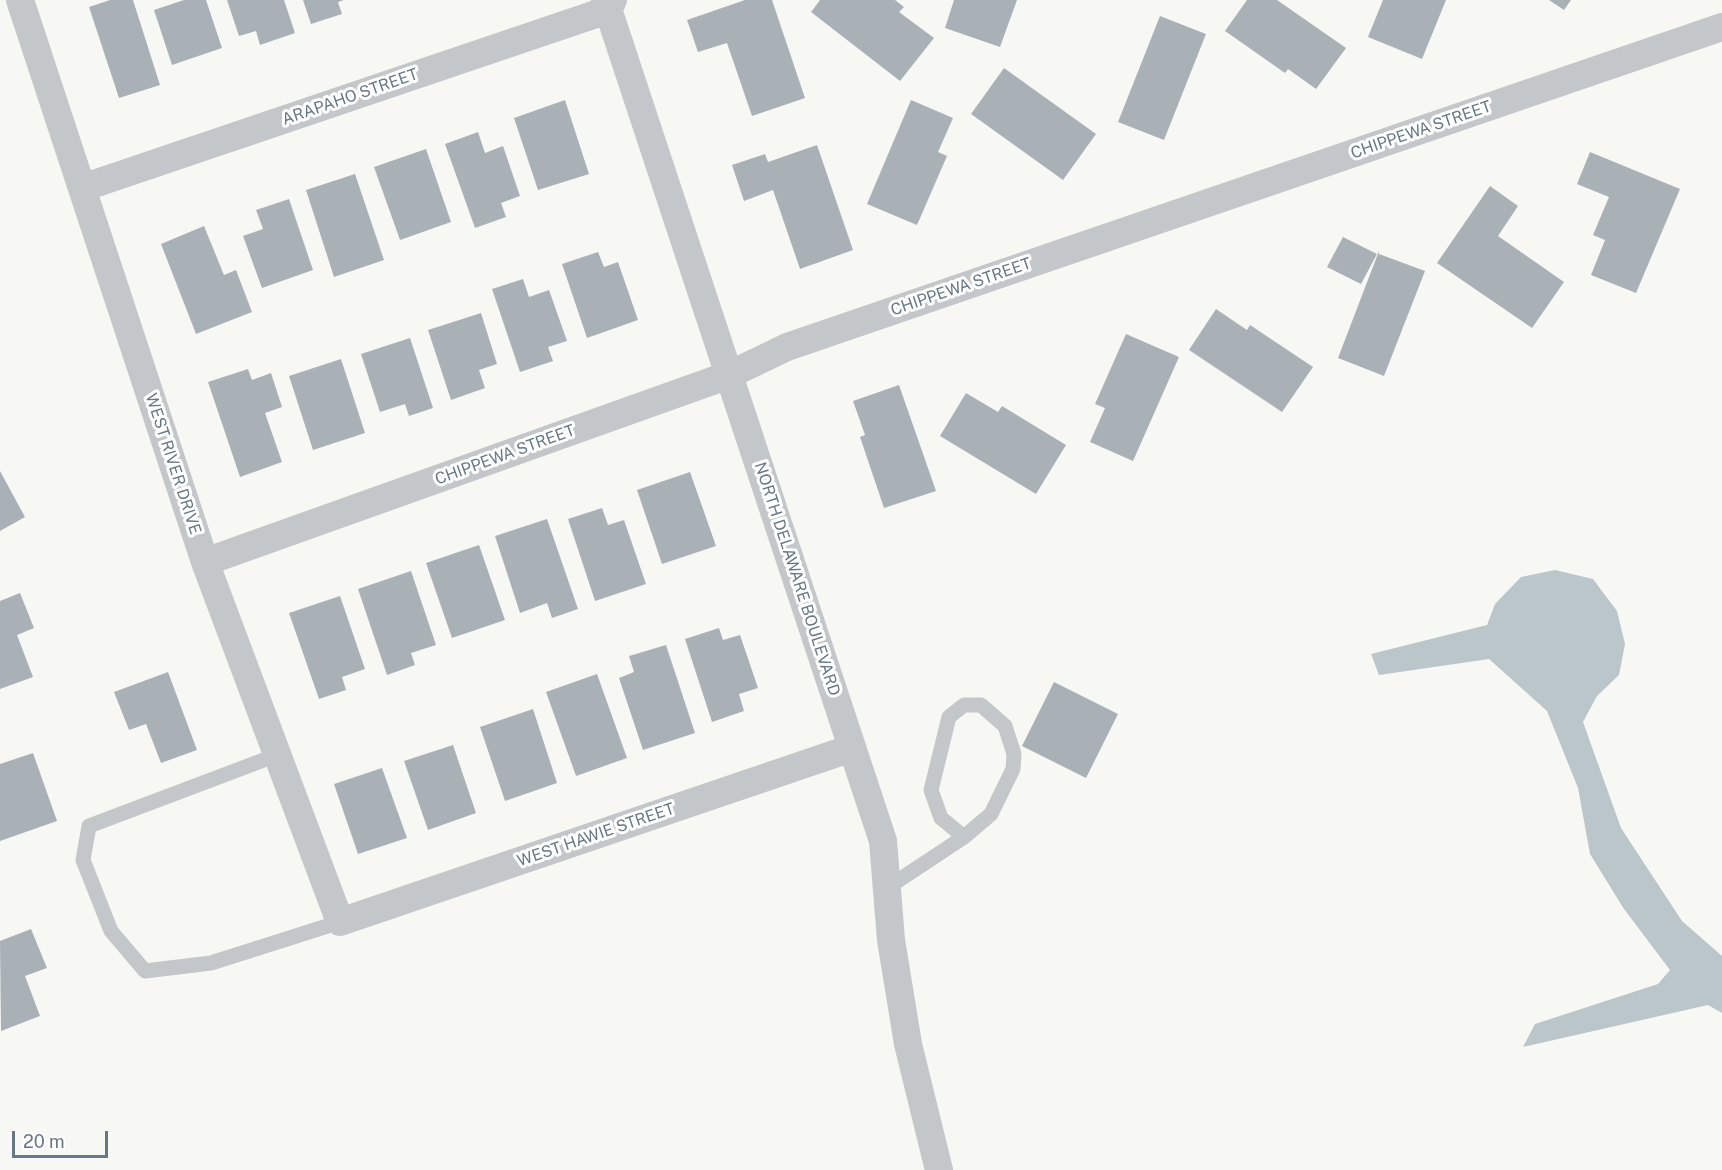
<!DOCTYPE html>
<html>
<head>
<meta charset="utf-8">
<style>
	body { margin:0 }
	#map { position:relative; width:1722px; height:1170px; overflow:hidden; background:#f7f8f4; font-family:"Public Sans",sans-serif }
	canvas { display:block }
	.scale { position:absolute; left:12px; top:1131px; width:96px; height:27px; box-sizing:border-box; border:3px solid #667786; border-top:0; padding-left:8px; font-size:18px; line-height:21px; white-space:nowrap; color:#667786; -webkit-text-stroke:4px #fff; paint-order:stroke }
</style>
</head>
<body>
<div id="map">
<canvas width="1722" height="1170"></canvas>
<div class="scale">20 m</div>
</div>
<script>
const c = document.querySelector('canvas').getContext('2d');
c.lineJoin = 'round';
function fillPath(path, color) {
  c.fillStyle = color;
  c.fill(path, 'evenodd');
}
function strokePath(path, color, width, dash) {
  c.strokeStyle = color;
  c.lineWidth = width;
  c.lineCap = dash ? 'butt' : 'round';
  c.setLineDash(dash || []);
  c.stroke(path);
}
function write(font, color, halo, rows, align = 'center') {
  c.font = font + ' "Public Sans",sans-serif';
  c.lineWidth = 6;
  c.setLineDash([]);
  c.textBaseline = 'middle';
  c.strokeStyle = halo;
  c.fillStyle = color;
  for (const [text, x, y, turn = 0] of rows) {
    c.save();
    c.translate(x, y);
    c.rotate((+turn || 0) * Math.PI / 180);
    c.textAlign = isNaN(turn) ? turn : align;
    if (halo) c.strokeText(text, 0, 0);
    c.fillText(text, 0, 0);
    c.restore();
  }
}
const water = new Path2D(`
	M1555,570l38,9 24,32 8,33 -6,31 -22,21 -14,26 38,106 61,93 40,35v57l-14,-8 -185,42 12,-23 123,-40 12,-14 -46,-61 -34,-55 -12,-66 -31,-77 -58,-52 -110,16 -8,-21 116,-29 8,-21 26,-27z`);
const building = new Path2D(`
	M110,0h23l27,85 -41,13 -30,-91z
	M184,0h22l16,48 -50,17 -18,-55z
	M227,0h57l11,33 -35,12 -4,-14 -17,5z
	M303,0h41l-6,2 4,12 -31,10z
	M745,0h27l33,98 -53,18 -25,-73 -29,9 -11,-32z
	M820,0h75l9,7 -5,5 35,26 -34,43 -89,-69z
	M954,0h63l-17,47 -55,-19z
	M1247,0h30l69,48 -30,41 -28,-20 -3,4 -60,-42z
	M1383,0h63l-24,59 -54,-22z
	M1549,0h22l-7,10z
	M1160,16l46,18 -42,106 -46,-18z
	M1004,68l92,66 -33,46 -92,-66z
	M565,100l24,74 -51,16 -24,-72z
	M911,100l42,18 -15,34 9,4 -30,69 -50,-21z
	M478,132l7,21 18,-7 17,50 -19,7 5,14 -31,11 -30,-84z
	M817,145l36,105 -53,19 -27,-79 -29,11 -12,-36 33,-11 3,8z
	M426,149l25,73 -51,18 -26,-73z
	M1590,152l90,37 -44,104 -45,-18 14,-35 -12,-5 16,-38 -32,-13z
	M355,174l29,86 -50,17 -28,-87z
	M1490,186l28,20 -20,30 66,46 -32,46 -95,-65z
	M289,199l24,71 -51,18 -19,-52 20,-7 -7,-19z
	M204,226l20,49 12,-5 16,42 -56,22 -35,-90z
	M1343,237l34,17 -16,30 -34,-17z
	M1379,251v3l46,17 -41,105 -46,-18z
	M598,252l6,15 14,-5 20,58 -51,18 -25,-74z
	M523,279l6,18 20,-7 18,51 -19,6 5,14 -33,11 -28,-83z
	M1216,309l31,21 3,-5 63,42 -31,45 -93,-62z
	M481,313l16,51 -18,6 6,18 -34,12 -23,-70z
	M1126,334l53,23 -46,104 -43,-19 15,-34 -10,-4z
	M410,338l23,70 -24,8 -4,-12 -25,8 -19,-58z
	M341,359l24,74 -52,17 -24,-74z
	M248,369l4,11 19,-7 11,34 -17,6 17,49 -42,15 -32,-95z
	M899,385l37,106 -52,17 -24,-71 5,-2 -12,-34z
	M966,393l32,19 4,-6 64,39 -30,49 -96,-58z
	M0,471l25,46 -25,14z
	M690,472l26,74 -54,18 -25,-74z
	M602,508l6,17 16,-5 22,64 -51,17 -27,-82z
	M547,519l31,90 -26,9 -5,-15 -27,10 -25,-77z
	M479,545l26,75 -53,18 -26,-75z
	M411,571l25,74 -25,8 4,12 -28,10 -29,-86z
	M20,593l14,35 -17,7 16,42 -33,12v-88z
	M340,596l25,73 -23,8 4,13 -27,9 -30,-86z
	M719,628l4,12 17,-5 18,53 -19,6 5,17 -32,11 -27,-83z
	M666,645l29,88 -52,17 -24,-72 15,-6 -5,-16z
	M168,672l29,78 -36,13 -15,-39 -17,6 -15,-38z
	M597,674l30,84 -51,18 -30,-84z
	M1054,682l64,32 -32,64 -64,-32z
	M533,709l24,74 -52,18 -25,-74z
	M453,745l23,68 -48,17 -24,-69z
	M33,753l24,68 -57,20v-77z
	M382,768l25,70 -49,16 -24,-70z
	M31,929l16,39 -22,8 15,40 -39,15 -1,-90z`);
const lane = new Path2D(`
	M277,755l-188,71 -6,34 28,71 34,40 66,-8 129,-41
	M887,888l77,-51 27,-23 22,-45 1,-15 -9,-28 -24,-21h-17l-15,12 -18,73 10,28 23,19`);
const street = new Path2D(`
	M20,0l185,562 135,360 512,-174
	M605,0l278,841 8,99 17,104 31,126
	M82,188l526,-178 5,-10
	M205,562l524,-187 58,-28 935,-320`);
const streetNames = [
	["ARAPAHO STREET",350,97,-19],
	["CHIPPEWA STREET",1421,130,-19],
	["CHIPPEWA STREET",961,287,-19],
	["CHIPPEWA STREET",505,455,-20],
	["WEST RIVER DRIVE",173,464,72],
	["NORTH DELAWARE BOULEVARD",797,579,72],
	["WEST HAWIE STREET",596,835,-19]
];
fillPath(water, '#bac6ca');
fillPath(building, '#a9b1b7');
strokePath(lane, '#c3c7ca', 15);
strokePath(street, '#c3c7ca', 28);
write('16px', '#667786', '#fff', streetNames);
</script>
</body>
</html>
